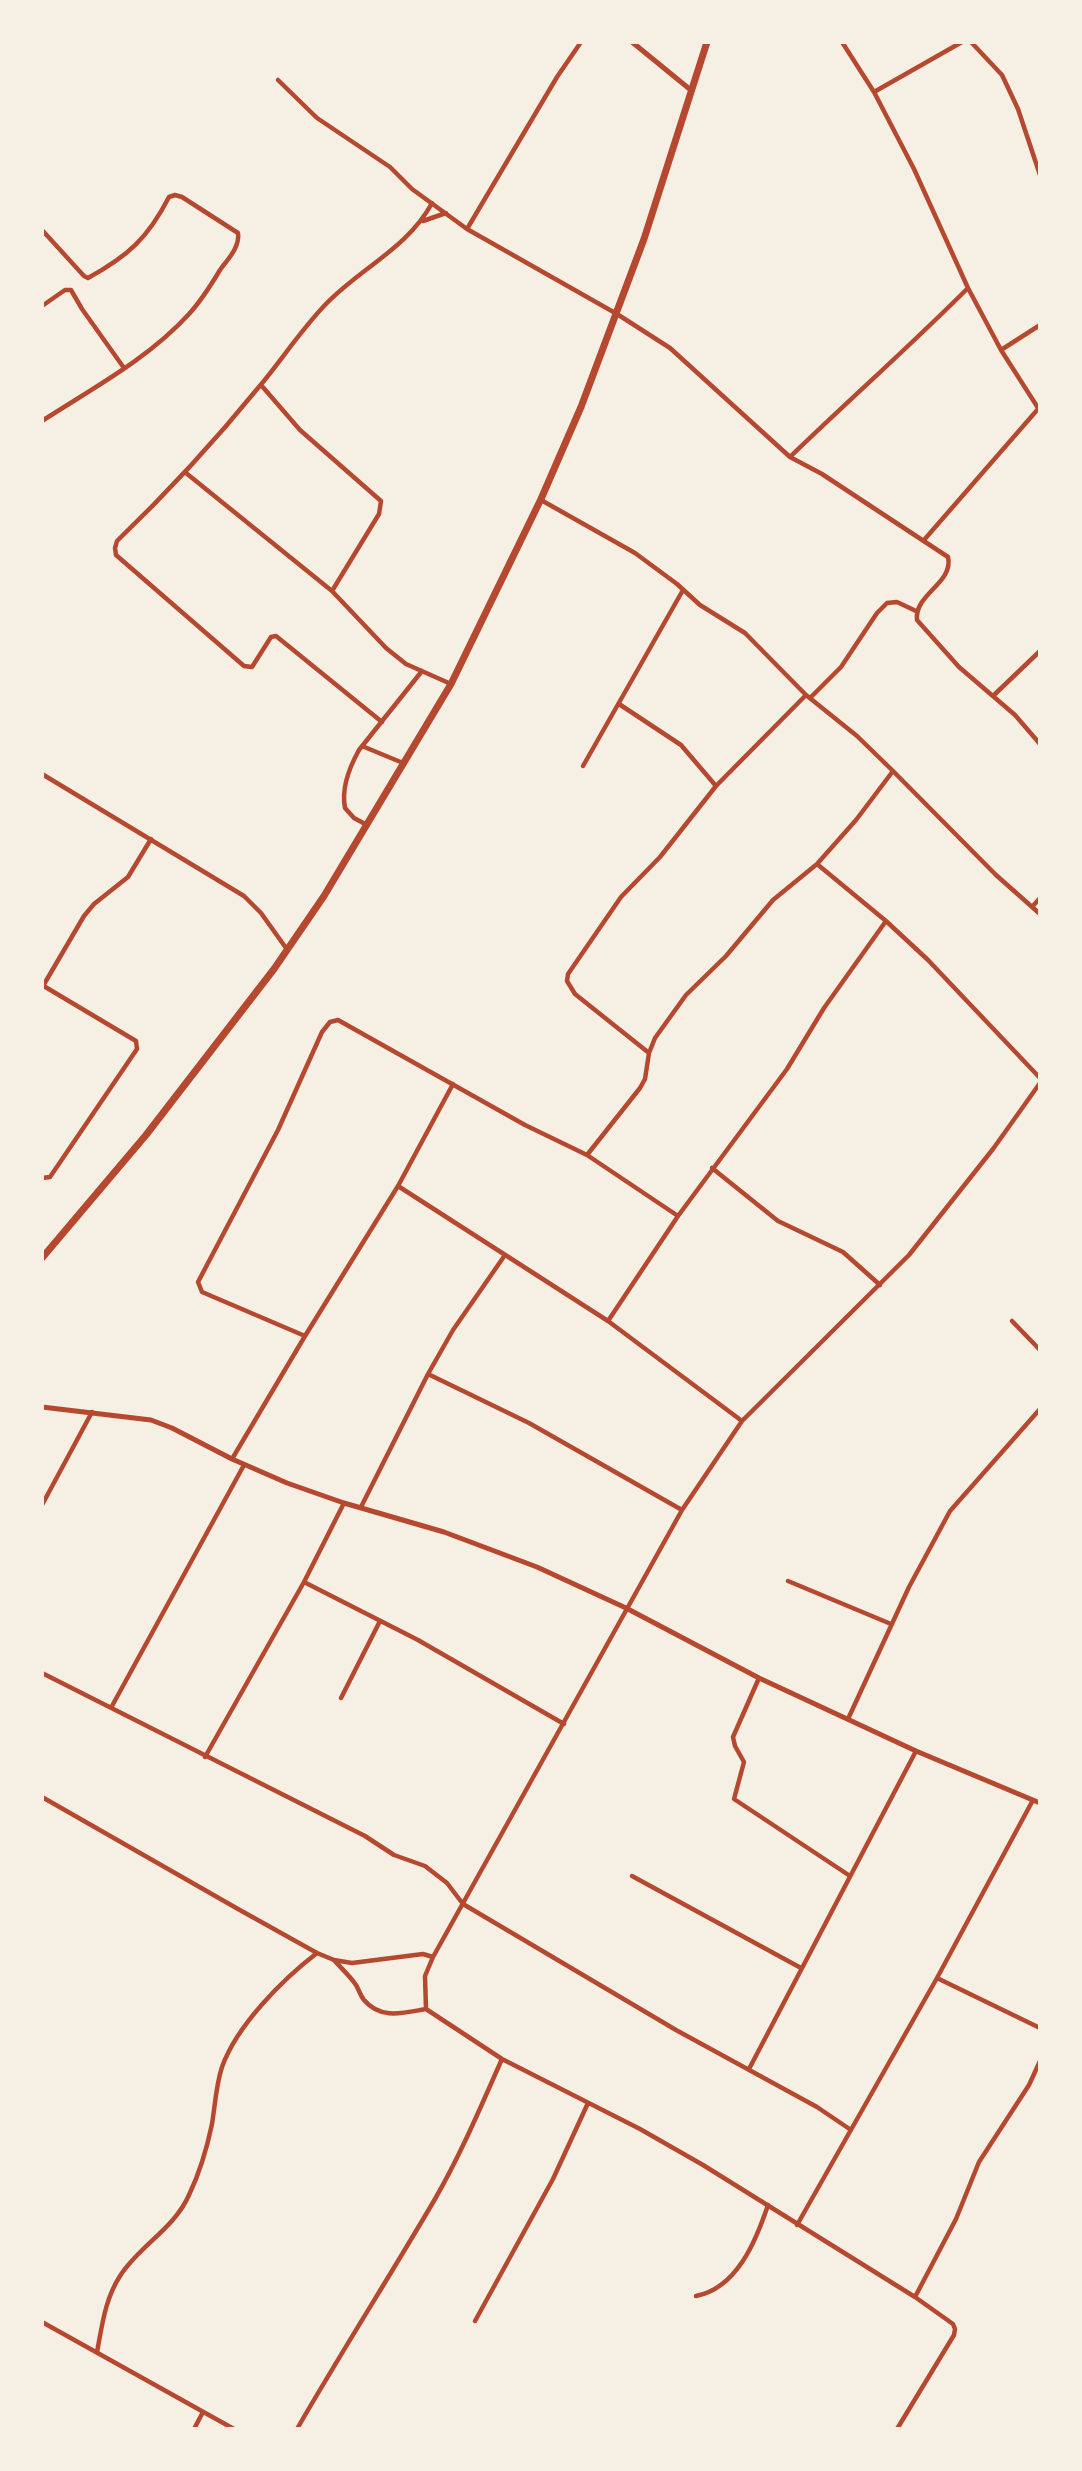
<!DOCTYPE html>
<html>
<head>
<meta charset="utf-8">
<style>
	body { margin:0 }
	#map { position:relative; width:1082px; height:2471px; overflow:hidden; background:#f6efe4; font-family:"Noto Sans",sans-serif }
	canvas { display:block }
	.frame { position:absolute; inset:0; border:44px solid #f6efe4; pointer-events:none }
</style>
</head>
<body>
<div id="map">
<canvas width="1082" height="2471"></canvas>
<div class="frame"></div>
</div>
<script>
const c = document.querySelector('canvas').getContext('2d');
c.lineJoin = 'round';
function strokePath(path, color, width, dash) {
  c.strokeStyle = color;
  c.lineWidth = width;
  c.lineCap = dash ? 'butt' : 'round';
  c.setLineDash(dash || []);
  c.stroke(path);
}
const minor = new Path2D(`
	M842,42l32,50 40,77 54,119 33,62 39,61
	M971,42l31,33 16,34 22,66
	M278,80l39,38 73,49 22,22 55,40 150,85 53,34 120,109 32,17 126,83c6,26 -34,37 -31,63l42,47 56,48 25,29
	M874,92l88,-50
	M423,221l23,-8
	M467,229l90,-152 24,-35
	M42,230l42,46 4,2c40,-22 60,-40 81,-81l6,-2 7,2 56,36c2,14 -10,26 -18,37 -9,15 -19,31 -31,44 -41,45 -96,74 -147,107
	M42,306l23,-16h6l11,19 42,59
	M1001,350l39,-25
	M261,385l39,45 81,71 -2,13 -47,77
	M790,457c59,-57 120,-111 178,-169
	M186,473l146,118 54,57 20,16 45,20
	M541,500l94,53 42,31 23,21 45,28 61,62
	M924,540l114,-131
	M994,695l46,-44
	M810,698l31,-31 36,-54 10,-10 10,-1 19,9
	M619,704l62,41 35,41
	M382,722l-106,-86 -5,1 -19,30 -8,-1 -128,-111 -1,-7 2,-7c51,-49 97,-99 141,-153 23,-27 42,-57 67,-83 34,-36 83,-57 107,-102
	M362,746l41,17
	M583,766l100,-176
	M42,774l202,122 17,17 25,35
	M367,825l-13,-7 -9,-10c-4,-20 4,-40 14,-58l63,-79
	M817,864l69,57 42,39 112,118
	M1032,907l8,-9
	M42,985l94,56 1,8 -87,128 -8,1
	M43,986l41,-70 10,-12 34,-27 23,-38
	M649,1053l-74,-59 -8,-13 1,-7 53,-77 39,-40 56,-71 90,-91 51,41 36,35
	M587,1155l53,-67 5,-9 4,-26 6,-15 31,-43 40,-39 47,-56 44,-36 39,-44 37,-49 103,104 44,39
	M712,1168l66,53 65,31 37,33
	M398,1186l210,135 134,100
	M608,1321l70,-105 109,-147 37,-61 62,-87
	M1012,1321l28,29
	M305,1336l-103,-44 -4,-10 80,-152 44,-98 8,-10 8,-2 187,105 62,30 91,61
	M428,1374l101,49 153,87
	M232,1459l73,-123 93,-150 55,-102
	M42,1505l50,-93
	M361,1507l67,-133 25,-44 52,-75
	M788,1581l103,43
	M304,1582l114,58 146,84
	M42,1673l323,163 29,19 31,11 22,17 16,21 213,126 141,77 34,23
	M759,1678l-26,59 2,9 9,16 -10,37 116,77
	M341,1698l39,-77
	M112,1706l132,-241
	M848,1719l61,-132 41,-76 90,-102
	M205,1757l99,-175 40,-79
	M42,1797l196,112 79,44 17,7
	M632,1876l169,92
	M423,1954l10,3 -8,19 1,33c-23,4 -45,11 -62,-9 -4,-5 -5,-10 -8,-15 -6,-9 -15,-17 -22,-25l18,3z
	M433,1957l249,-447 60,-89 167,-166 84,-106 47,-66
	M937,1978l103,50
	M426,2009l76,50 138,70 63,36 212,132 38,27 2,5 -1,6 -57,94
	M749,2069l167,-318
	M797,2225l140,-247 96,-178
	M696,2296c41,-8 60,-55 72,-91
	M915,2297l41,-78 23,-57 50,-77 11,-24
	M475,2321l78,-142 35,-76
	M42,2322l192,107
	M97,2352c5,-26 8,-53 23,-76 19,-30 54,-47 69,-81 10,-21 18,-47 23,-71 3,-18 4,-39 10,-57 15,-42 61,-88 95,-114
	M194,2429l9,-17
	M297,2429c45,-78 93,-153 138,-230 26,-45 46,-93 67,-140`);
const tertiary = new Path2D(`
	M632,42l60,49
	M42,1407l109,13 21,8 60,31 55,24 57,20 100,29 93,35 89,41 133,70 157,73 124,52`);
const trunk = new Path2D(`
	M42,1258l104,-123 128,-166 50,-73 127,-212 90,-185 40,-92 63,-168 63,-197`);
strokePath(minor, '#b5482f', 4.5);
strokePath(tertiary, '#b5482f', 5);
strokePath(trunk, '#b5482f', 7);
</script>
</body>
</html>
